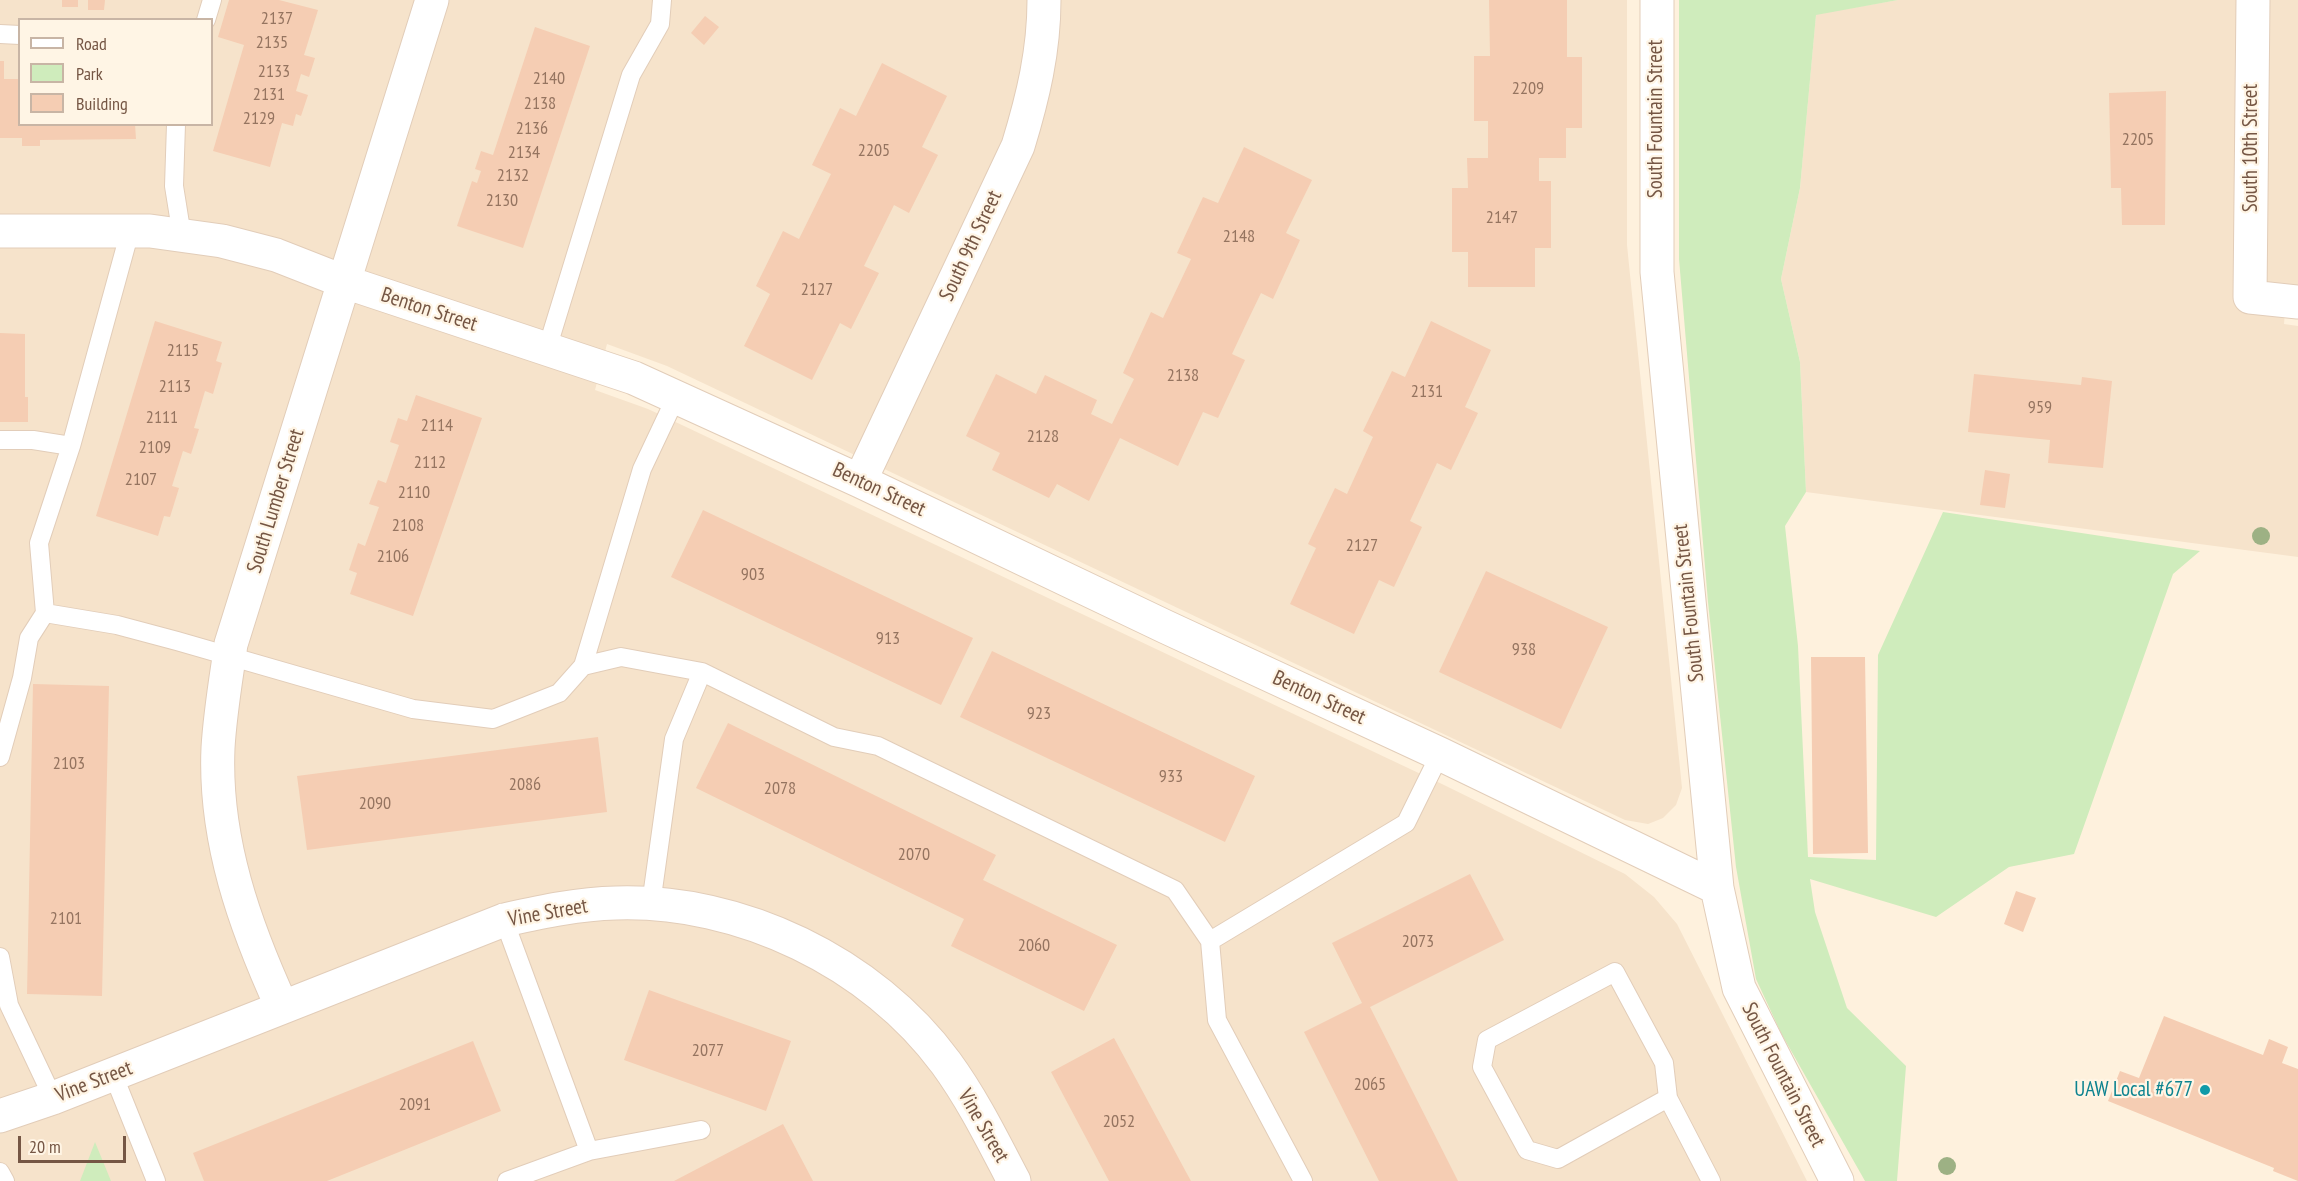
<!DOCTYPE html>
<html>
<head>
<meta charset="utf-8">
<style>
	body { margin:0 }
	#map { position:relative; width:2298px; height:1181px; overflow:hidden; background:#fef1dd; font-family:"PT Sans Narrow",sans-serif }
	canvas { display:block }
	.legend { position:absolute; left:18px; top:18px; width:195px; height:108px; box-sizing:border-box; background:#fff5e5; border:2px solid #c8b5a5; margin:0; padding:8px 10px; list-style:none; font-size:18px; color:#755644 }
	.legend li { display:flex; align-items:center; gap:12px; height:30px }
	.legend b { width:30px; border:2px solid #c8b5a5 }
	.scale { position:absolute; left:18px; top:1136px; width:108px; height:27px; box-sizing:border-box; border:3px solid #755644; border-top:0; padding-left:8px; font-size:18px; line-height:21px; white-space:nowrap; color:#755644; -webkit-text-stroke:4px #fff5e5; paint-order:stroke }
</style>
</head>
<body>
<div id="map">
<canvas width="2298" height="1181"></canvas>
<ul class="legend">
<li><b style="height:8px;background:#fff"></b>Road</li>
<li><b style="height:16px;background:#cfecbc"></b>Park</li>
<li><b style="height:16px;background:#f5cdb3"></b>Building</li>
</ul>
<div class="scale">20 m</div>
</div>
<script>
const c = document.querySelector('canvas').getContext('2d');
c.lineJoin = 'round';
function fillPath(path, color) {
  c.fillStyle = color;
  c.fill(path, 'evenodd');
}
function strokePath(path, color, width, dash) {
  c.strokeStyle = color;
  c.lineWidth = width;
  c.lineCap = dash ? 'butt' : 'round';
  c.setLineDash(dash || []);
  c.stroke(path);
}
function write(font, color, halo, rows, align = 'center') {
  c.font = font + ' "PT Sans Narrow",sans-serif';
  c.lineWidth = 4.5;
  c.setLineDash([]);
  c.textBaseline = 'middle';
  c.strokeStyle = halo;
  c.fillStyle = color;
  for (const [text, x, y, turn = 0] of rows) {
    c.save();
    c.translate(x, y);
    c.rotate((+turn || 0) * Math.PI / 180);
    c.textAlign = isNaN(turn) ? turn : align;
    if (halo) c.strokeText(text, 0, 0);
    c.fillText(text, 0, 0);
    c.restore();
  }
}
const residential = new Path2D(`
	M0,0h1627v245l55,543 -6,17 -13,13 -15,6 -23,-4 -958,-454 -60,-22 -12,46 53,19 796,376 181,89 29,23 23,27 130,257h-1807zM20,20h192v104h-192z
	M1898,0h400v287l-11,-1 -3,38 14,2v231l-492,-65 -6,-130 -19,-83 19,-91 16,-174z`);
const green = new Path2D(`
	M1679,0h219l-82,15 -16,173 -19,91 19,83 6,130 -21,34 13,120 10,211 68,3 2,-205 65,-143 257,39 -27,23 -99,280 -65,13 -73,50 -126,-38 5,33 32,96 59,58 -9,115h-32l-84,-148 -25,-54 -20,-112 -28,-265 -29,-343z
	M95,1142l16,39h-31z`);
const building = new Path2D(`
	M62,0h16v7h-16z
	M88,0h17l-1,10h-16z
	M229,0h50l39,10 -14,45 11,3 -6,19 -8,-3 -5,17 12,4 -7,21 -5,-2 -3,12 -11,-3 -12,44 -57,-16 31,-106 -26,-8z
	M1489,0h78v57h15v71h-16v30h-27v23h12v67h-16v39h-67v-35h-16v-64h16l-1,-30h21v-37h-14v-65h16z
	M705,16l14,11 -15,18 -13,-12z
	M535,27l55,19 -67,202 -66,-22 15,-45 5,2 4,-12 -6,-2 6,-18 12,4z
	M0,61h4v18h16v45h115l1,15 -96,1v6h-18v-8h-22z
	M882,63l65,33 -25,51 16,8 -29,58 -15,-8 -30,61 15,7 -28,56 -11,-6 -28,57 -68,-34 26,-52 -14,-8 27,-55 16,8 32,-65 -19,-9 28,-57 16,8z
	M2166,91l-1,134h-43l-1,-37h-10l-2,-95z
	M1244,147l68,33 -26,53 14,7 -27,59 -12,-6 -14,29 -15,32 13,6 -27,58 -15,-6 -25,54 -58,-28 -31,63 -32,-17 -8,14 -57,-28 8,-17 -34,-17 30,-62 40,20 9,-19 52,25 -6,14 21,10 22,-45 -11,-6 28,-61 12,6 28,-59 -14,-6 26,-56 15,6z
	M155,321l67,21 -6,19 6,2 -9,31 -8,-3 -11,37 5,1 -8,25 -8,-3 -11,35 7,2 -9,29 -6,-1 -6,20 -62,-20z
	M1431,321l60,29 -26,57 13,6 -27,57 -14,-7 -27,58 12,6 -28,60 -15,-7 -25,54 -64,-30 26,-56 -8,-4 27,-56 12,6 26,-57 -10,-6 29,-60 13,6z
	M0,333l25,1v63h3v25h-28z
	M1974,374l107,11 1,-8 30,4 -9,87 -55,-5 2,-23 -82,-8z
	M416,395l66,23 -69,198 -63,-22 7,-21 -8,-3 9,-27 7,3 14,-39 -10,-3 9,-24 8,3 13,-38 -9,-3 8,-24 9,3z
	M1985,470l25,4 -5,34 -25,-3z
	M703,510l270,128 -32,67 -270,-128z
	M1486,571l122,56 -47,102 -122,-57z
	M992,651l263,125 -30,66 -265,-125z
	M1811,657h54l3,196 -55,1z
	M33,684l76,2 -7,310 -75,-2z
	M728,723l268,132 -13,25 134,65 -33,66 -133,-65 13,-27 -268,-131z
	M598,737l9,75 -300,38 -10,-74z
	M1470,874l34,66 -134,67 88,174h-79l-75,-149 58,-29 -30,-60z
	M2016,891l20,7 -13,34 -19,-8z
	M649,990l142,51 -25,70 -142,-51z
	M2164,1016l99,39 6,-16 19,8 -6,16 16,6v112l-25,-10 1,-3 -166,-67 12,-30 19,7z
	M1114,1038l72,134 5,9h-82l-58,-109z
	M473,1041l28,70 -174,70h-123l-11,-28z
	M783,1124l30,57h-139z`);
const lane = new Path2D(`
	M206,20l6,-20
	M0,34l20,1
	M176,124l-2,62 8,50
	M547,349l84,-274 29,-51 2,-24
	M0,440h33l38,6
	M45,613l-6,-70 32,-97 59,-215
	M583,666l59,-197 35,-74
	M0,757l22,-79 7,-40 16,-25 72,12 60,16 236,68 80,10 66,-26 24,-27 38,-9 81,15 132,65 44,9 297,144 35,51 7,79 86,161
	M651,904l23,-165 28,-67
	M504,920l85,231 -82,30
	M1210,941l196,-118 34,-69
	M0,957l9,48 44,93
	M113,1074l43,107
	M1668,1098l-110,61 -31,-9 -45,-83 5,-27 128,-68 49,91 4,35 43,83
	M589,1151l112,-21
	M0,1172l5,9`);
const street = new Path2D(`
	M1657,0v272l60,616 22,100 98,193
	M2253,0l-3,297 48,5
	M0,231h150l72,10 54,14 69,27 289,96 226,103 306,146 274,127 277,134
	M860,481l158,-335c15,-49 26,-95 26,-146
	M282,1007c-37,-81 -68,-167 -64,-259 2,-35 8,-69 13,-104l201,-644
	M0,1116l53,-18 451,-178c37,-8 73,-16 112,-17 124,-4 256,59 330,160 27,37 47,78 68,118`);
const trees = [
	[2261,536],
	[1947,1166]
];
const markers = [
	[2205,1090,6,"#0f9aa8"]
];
const numberNames = [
	["2137",277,19],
	["2135",272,43],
	["2133",274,72],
	["2140",549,79],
	["2209",1528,89],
	["2131",269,95],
	["2138",540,104],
	["2129",259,119],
	["2136",532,129],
	["2205",2138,140],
	["2205",874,151],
	["2134",524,153],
	["2132",513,176],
	["2130",502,201],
	["2147",1502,218],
	["2148",1239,237],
	["2127",817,290],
	["2115",183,351],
	["2138",1183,376],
	["2113",175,387],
	["2131",1427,392],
	["959",2040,408],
	["2111",162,418],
	["2114",437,426],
	["2128",1043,437],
	["2109",155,448],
	["2112",430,463],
	["2107",141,480],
	["2110",414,493],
	["2108",408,526],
	["2127",1362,546],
	["2106",393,557],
	["903",753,575],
	["913",888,639],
	["938",1524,650],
	["923",1039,714],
	["2103",69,764],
	["933",1171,777],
	["2086",525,785],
	["2078",780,789],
	["2090",375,804],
	["2070",914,855],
	["2101",66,919],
	["2073",1418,942],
	["2060",1034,946],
	["2077",708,1051],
	["2065",1370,1085],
	["2091",415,1105],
	["2052",1119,1122]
];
const streetNames = [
	["South Fountain Street",1656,119,-90],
	["South 10th Street",2251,148,-90],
	["South 9th Street",971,246,-65],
	["Benton Street",429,310,18],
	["Benton Street",879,490,25],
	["South Lumber Street",276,501,-73],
	["South Fountain Street",1689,603,-96],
	["Benton Street",1319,698,25],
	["Vine Street",548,913,-10],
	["South Fountain Street",1783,1075,63],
	["Vine Street",94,1082,-21],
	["Vine Street",983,1126,60]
];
const cultureNames = [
	["UAW Local #677",2193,1090]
];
fillPath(residential, '#f6e3cb');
fillPath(green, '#cfecbc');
fillPath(building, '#f5cdb3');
strokePath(lane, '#e2cdb9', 20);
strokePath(street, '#e2cdb9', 35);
strokePath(lane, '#fff', 18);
strokePath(street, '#fff', 33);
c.fillStyle = '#9db184';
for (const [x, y] of trees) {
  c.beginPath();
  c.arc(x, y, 9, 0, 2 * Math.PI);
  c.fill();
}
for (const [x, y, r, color] of markers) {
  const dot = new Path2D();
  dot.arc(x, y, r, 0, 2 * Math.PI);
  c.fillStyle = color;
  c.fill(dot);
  strokePath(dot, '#fff5e5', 2);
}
write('18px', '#957460', null, numberNames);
write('21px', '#755644', '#fff5e5', streetNames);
write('21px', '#0d838f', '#fff5e5', cultureNames, 'right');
</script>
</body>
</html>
